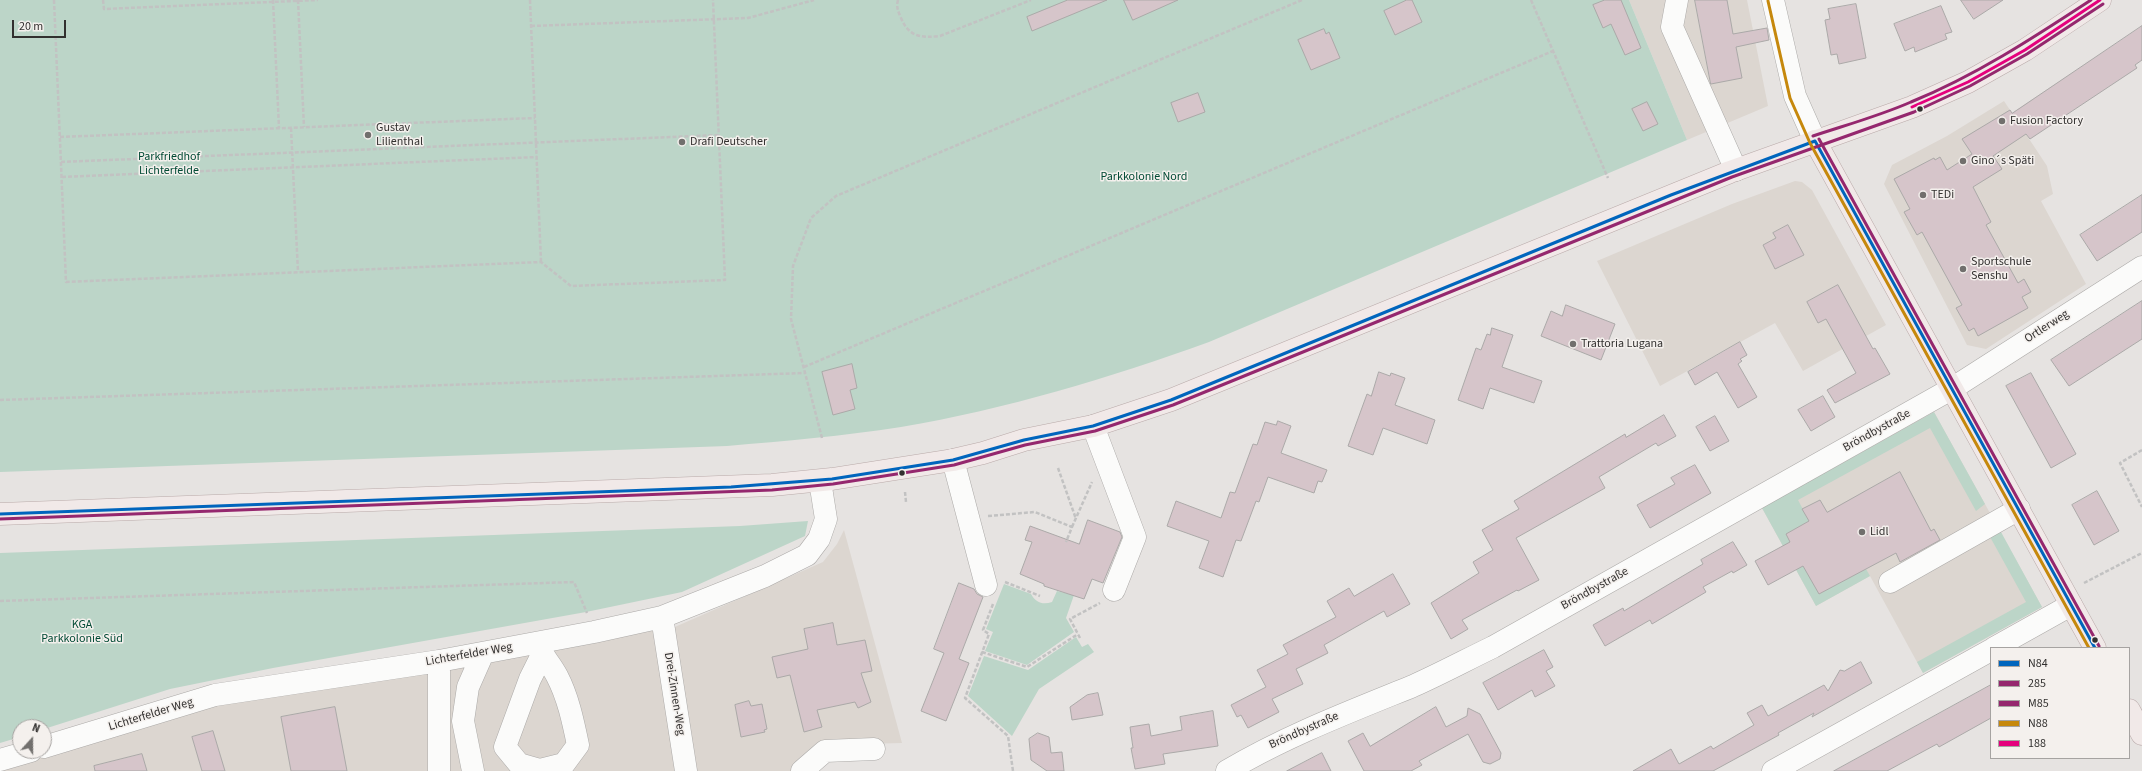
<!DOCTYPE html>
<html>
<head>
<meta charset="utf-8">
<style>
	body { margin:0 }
	#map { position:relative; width:2142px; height:771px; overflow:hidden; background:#e6e3e1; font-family:"Source Sans 3",sans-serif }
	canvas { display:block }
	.legend { position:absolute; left:1990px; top:647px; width:140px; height:112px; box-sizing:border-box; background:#f4f0ed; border:1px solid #a6a3a1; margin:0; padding:5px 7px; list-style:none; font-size:12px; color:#32302f }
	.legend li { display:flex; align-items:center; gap:8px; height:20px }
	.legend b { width:20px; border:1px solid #a6a3a1 }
	.north { position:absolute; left:12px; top:719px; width:40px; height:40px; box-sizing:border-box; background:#f4f0ed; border:1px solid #a6a3a1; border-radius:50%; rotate:21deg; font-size:11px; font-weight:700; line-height:16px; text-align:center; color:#32302f }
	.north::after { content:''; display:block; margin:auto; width:14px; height:18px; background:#716f6d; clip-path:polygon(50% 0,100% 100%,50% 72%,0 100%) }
	.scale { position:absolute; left:12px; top:20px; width:54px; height:18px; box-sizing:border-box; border:2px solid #32302f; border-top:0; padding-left:5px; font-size:12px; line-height:14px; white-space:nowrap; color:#32302f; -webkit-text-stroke:3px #f4f0ed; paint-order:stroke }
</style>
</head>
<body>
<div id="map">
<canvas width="2142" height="771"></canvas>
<ul class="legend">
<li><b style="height:5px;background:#0065bd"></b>N84</li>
<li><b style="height:5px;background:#95276e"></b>285</li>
<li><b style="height:5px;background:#95276e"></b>M85</li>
<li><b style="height:5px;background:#c6880c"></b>N88</li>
<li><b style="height:5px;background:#e5007d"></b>188</li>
</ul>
<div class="north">N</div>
<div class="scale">20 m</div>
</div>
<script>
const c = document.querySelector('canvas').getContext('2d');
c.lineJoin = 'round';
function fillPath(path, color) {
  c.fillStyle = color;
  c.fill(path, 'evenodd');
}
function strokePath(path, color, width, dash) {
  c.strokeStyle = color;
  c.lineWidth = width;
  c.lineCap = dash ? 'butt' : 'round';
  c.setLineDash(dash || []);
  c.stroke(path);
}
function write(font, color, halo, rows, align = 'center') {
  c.font = font + ' "Source Sans 3",sans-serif';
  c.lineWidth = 3;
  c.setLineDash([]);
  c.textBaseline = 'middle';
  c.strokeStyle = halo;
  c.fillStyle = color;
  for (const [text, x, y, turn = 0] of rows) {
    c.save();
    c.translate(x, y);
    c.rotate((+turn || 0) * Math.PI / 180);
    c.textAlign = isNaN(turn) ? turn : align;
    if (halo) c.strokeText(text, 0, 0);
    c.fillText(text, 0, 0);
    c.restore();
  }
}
const built = new Path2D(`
	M1629,0h118l21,106 -81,34z
	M2004,101l43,65 6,28 -12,7 45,83 -100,65 -19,-4 -83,-161 8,-19 55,-29z
	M1795,181l7,1 10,8 74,135 -83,46 -28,-48 -115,63 -63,-125 135,-57z
	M1934,412l108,195 -119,66 -53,-97 -54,30 -54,-98z
	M844,530l58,213 -79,2 -28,26h-795v-19l44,-13 533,-110 91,1 155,-68 14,-18z`);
const green = new Path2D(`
	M0,0h1629l58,140 -478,202c-100,36 -202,67 -308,85 -58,9 -116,14 -174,19l-727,26z
	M1934,412l51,92 -9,7 -46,-83 -132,72 11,21 -23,13 33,60 47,-25 4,7 -54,30 -54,-98z
	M808,521l-3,15 -123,56 -96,20 -313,56 -103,21 -126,40v-2h-24v10l-20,6v-190l740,-27z
	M2001,532l41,75 -119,66 -6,-11 109,-60 -37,-67z
	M1004,584l27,10c5,9 12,11 21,8l5,-11 17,4 -8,23 8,14 -47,33 -42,-14 8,-19 -7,-3z
	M1076,637l6,10 6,-3 6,8 -55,37 -27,47 -44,-40 16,-40 44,14z`);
const building = new Path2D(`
	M1068,0h39l-75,31 -5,-14z
	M1124,0h54l-45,20z
	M1407,0h5l10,22 -27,13 -11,-24z
	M1605,0h16l20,48 -16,7 -14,-31 -8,4 -10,-23z
	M1695,0h32l6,34 34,-6 2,12 -33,7 6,31 -31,6z
	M1961,0h42l-29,19z
	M1856,4l10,54 -27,6 -2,-10 -6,1 -6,-35 5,-1 -2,-10z
	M1941,6l11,26 -7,2 2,5 -32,13 -1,-5 -9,4 -11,-27z
	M2142,26v34l-7,5 2,3 -107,71 -4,-5 -33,22 9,13 -29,18 18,35 -5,3 32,58 6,-4 7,13 -9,5 6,11 -50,28 -4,-8 -5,3 -13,-23 6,-3 -28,-51 -12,-22 -5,3 -13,-23 6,-3 -16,-30 40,-21 1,2 5,-3 7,13 25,-16 -10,-15 48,-29 2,3z
	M1324,29l2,5 3,-2 11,26 -29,12 -13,-30z
	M1198,93l7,19 -27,10 -7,-19z
	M1647,102l11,22 -15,7 -11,-22z
	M2142,195v37l-45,29 -17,-26z
	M1788,225l16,30 -29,14 -12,-24 13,-7 -3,-5z
	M1838,285l35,64 2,-1 15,26 -55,29 -8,-13 29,-17 -30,-54 -8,4 -11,-21z
	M2142,301v38l-73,47 -18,-26z
	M1566,305l49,19 -14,36 -60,-24 10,-25 11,5z
	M1492,328l21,7 -11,32 40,14 -8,22 -44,-15 -7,21 -25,-9 18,-52 5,2 6,-16 3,1z
	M1740,342l7,13 -7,4 2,2 -4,3 19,33 -19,11 -21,-36 -22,13 -7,-13z
	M852,364l5,24 -7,2 5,19 -22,6 -11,-43z
	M1379,372l11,4 1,-3 14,5 -10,27 40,15 -8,24 -44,-16 -10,27 -25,-9 19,-52 4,2z
	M2031,373l45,81 -25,14 -45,-82z
	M1823,396l12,21 -24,14 -13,-21z
	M1664,415l12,21 -18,10 -2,-3 -57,34 6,11 -89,50 23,42 -21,11 -1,-1 -55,30 6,9 -17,10 -20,-36 48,-30 -6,-11 20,-12 -11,-20 37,-21 -5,-8 111,-67 1,3z
	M1715,416l14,25 -19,10 -14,-24z
	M1278,421l13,5 -10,27 46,17 -5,12 -4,-1 -4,12 -46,-16 -9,25 -3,-1 -15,40 -5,-1 -13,37 -24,-9 10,-27 -42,-15 9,-25 45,17 9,-26 5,1 18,-49 4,1 8,-23 11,3z
	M1695,465l16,28 -61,35 -13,-23 38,-21 -4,-6z
	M1900,472l31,59 3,-2 6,11 -40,22 -4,-9 -77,41 -16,-28 -35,19 -13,-24 35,-19 -4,-8 23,-13 -7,-12 18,-9 7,12z
	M2097,491l22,40 -25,14 -22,-40z
	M1088,520l32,12 2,5 -19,46 -11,-4 -8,20 -40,-13v-2l-24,-10 12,-32 -7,-2 5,-14 49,18z
	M1733,542l14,23 -14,8 -1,-2 -29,16 3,5 -54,32 -2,-4 -45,26 -12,-21 30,-17 1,3 52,-31 27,-16 -2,-4z
	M1393,574l17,30 -23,13 -3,-6 -60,34 4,8 -32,16 7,15 -31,15 7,13 -31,16 -7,-13 -4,2 -6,-12 35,-18 -9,-17 31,-16 -5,-9 53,-28 -9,-16 22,-13 5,8z
	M959,583l15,6 3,5 6,3 -24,62 10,4 -23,58 -25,-10 23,-58 -10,-4z
	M833,623l4,22 28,-5 7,31 -11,2 10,29 -13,6 -3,-6 -38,8 5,17 -18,5 -14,-57 -13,3 -5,-21 36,-8 -4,-20z
	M1544,650l9,17 -7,4 9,15 -20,11 -3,-7 -34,20 -15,-27z
	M1861,662l11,21 -60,34 2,-4 -36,20 1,2 -66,36h-80l38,-22 8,15 32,-18 2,3 41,-24 -7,-12 15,-8 6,11 56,-31 4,6 12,-21 4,1z
	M1991,685v33l-52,29 -2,-3 -50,27h-53z
	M1098,693l5,22 -31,5 -2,-13 17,-12z
	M749,701l2,5 11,-2 5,25 -3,1 1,2 -24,5 -6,-32z
	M335,707l12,64h-56l-10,-54z
	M1436,707l10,20 21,-11 1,-8 12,6 21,39 -1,6 -10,5 -7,-2 -15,-28 -49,27 3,4 -11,6h-47l-16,-30 15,-8 7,13z
	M1213,711l5,35 -55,8 2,10 -30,5 -4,-21h2l-3,-21 19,-3 2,12 31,-6 -2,-13z
	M213,731l12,40h-23l-10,-34z
	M1038,733l11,4 2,16 11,-1 2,19h-17l-16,-11 -2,-21z
	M1322,753l9,18h-44z
	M142,754l5,17h-52l-1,-5z`);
const path = new Path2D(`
	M54,0l12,282 475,-20 30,24 154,-6 -12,-280
	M103,0l1,9 214,-9
	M273,0l6,128
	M298,0l6,127
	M530,0l11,262
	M898,0c-2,7 0,11 3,18 8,19 20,20 39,18l91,-36
	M1531,0l77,178
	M531,26l217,-8 66,-18
	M291,128l7,144
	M60,137l475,-19
	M61,162l658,-27
	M62,177l475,-20
	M804,367l749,-316
	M0,400l805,-27
	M822,438l-31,-119 2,-53 18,-48 25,-22 466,-196
	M2142,450l-22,13 22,44
	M1058,468l18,51
	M905,492l1,10
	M988,516l47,-4 37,15 -6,15
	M1072,527l20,-45
	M1005,582l35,14
	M2084,583l58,-30
	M0,601l574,-19 13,31
	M993,604l-10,26 6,4 -24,64 43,38 5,35
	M1080,638l-10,-19 30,-16
	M982,652l45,15 51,-33`);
const minor = new Path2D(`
	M1677,0l-5,27 64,143
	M1773,0l22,96 20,45
	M1093,426l42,111 -21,53
	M953,460l33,125
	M1890,582l129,-73
	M662,617l24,154
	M537,643c5,13 14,21 20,33 11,21 16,45 21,69l-14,19 -24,6 -21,-6 -14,-17 25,-68 12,-24
	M1994,648l77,-43
	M44,747l171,-52 224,-34 155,-29 68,-15 103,-41 42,-21 12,-16 7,-20 -6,-38
	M0,760l31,-9
	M439,771v-110
	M473,771l-10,-50 5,-34 15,-34
	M802,771l23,-20 49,-2
	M1227,771c59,-35 122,-59 186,-85 27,-12 53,-26 80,-39l460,-259 189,-121
	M1773,771l218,-121`);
const major = new Path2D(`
	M1815,141l280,507
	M0,514l772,-29 60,-6 121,-19 30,-7 41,-13 69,-14 78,-26 559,-228 182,-65 56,-25 57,-32 75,-50
	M2129,710l13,24`);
const bus1 = new Path2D(`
	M1815,141l280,507
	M0,514l731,-27 101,-8 121,-19 71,-20 69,-14 78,-26 500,-205 144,-54`);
const bus2 = new Path2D(`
	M0,519l772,-29 61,-6 121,-19 71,-20 70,-14 78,-26 559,-228 182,-65 56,-26 57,-32 76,-50`);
const bus3 = new Path2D(`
	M1813,136c33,-11 66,-20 98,-34 64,-26 122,-64 180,-102
	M1819,139l280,507`);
const bus4 = new Path2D(`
	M1768,1l22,97 20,45 279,505`);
const bus5 = new Path2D(`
	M1912,107l56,-25 57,-32 75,-50`);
const markers = [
	[1920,109,3.5,"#32302f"],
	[2002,121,4,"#716f6d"],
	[368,135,4,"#716f6d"],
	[682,142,4,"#716f6d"],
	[1963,161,4,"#716f6d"],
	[1923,195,4,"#716f6d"],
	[1963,269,4,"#716f6d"],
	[1573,344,4,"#716f6d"],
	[902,473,3.5,"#32302f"],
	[1862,532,4,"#716f6d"],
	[2095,640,3.5,"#32302f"]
];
const poiNames = [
	["Fusion Factory",2010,121],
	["Gustav",376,128],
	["Lilienthal",376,142],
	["Drafi Deutscher",690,142],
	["Gino´s Späti",1971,161],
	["TEDi",1931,195],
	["Sportschule",1971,262],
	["Senshu",1971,276],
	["Trattoria Lugana",1581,344],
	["Lidl",1870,532]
];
const parkNames = [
	["Parkfriedhof",169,157],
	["Lichterfelde",169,171],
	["Parkkolonie Nord",1144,177],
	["KGA",82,625],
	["Parkkolonie Süd",82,639]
];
const streetNames = [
	["Ortlerweg",2047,327,-33],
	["Bröndbystraße",1877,431,-29],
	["Bröndbystraße",1595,589,-29],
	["Lichterfelder Weg",469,655,-10],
	["Drei-Zinnen-Weg",674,694,81],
	["Lichterfelder Weg",151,715,-17],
	["Bröndbystraße",1304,731,-24]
];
fillPath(built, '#dcd6d0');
fillPath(green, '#bcd5c8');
fillPath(building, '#d6c5ca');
strokePath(building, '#aba9a8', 1);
strokePath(minor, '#acaaa8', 23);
strokePath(major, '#b9aaa9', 23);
strokePath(path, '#c2c2c2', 2.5, [4, 2]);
strokePath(minor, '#fbfbfa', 22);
strokePath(major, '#f1e9e8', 22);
strokePath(bus1, '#0065bd', 3);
strokePath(bus2, '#95276e', 3);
strokePath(bus3, '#95276e', 3);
strokePath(bus4, '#c6880c', 3);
strokePath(bus5, '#e5007d', 3);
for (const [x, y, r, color] of markers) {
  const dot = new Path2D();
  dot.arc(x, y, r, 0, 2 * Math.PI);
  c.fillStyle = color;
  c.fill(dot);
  strokePath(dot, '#f4f0ed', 1.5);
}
write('12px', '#32302f', '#f4f0ed', poiNames, 'left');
write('12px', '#014a34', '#f4f0ed', parkNames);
write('12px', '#32302f', '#f4f0ed', streetNames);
</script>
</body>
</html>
